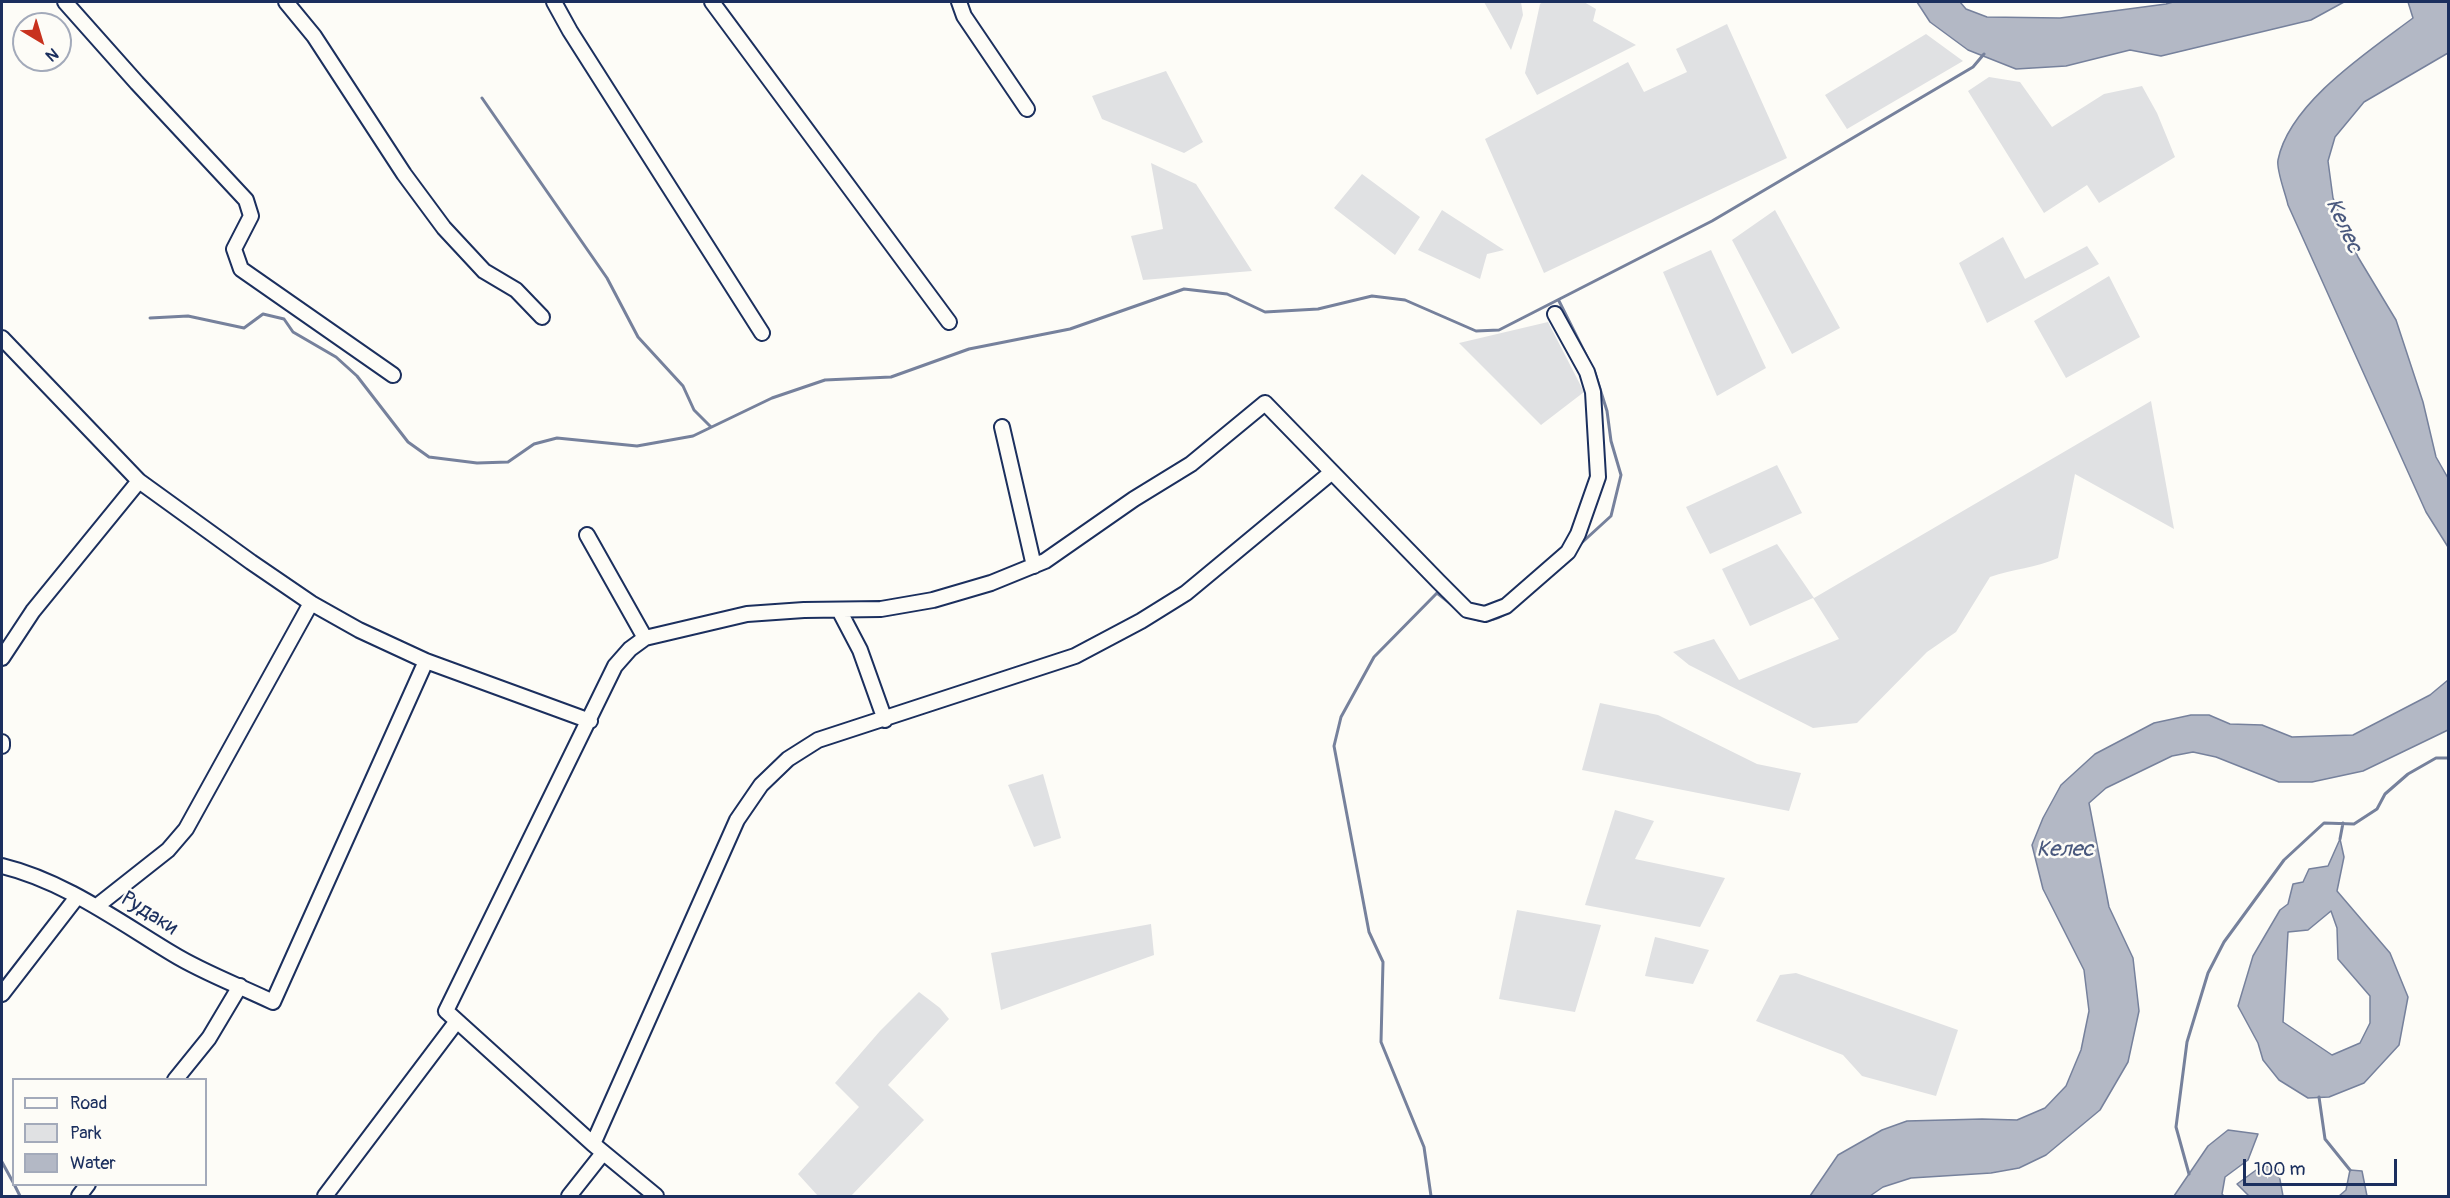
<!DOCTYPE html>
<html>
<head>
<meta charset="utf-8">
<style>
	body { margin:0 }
	#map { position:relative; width:2450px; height:1198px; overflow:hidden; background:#fdfcf7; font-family:Pangolin,sans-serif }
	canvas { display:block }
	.frame { position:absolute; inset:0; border:3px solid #1b2f5e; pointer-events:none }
	.legend { position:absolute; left:12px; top:1078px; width:195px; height:108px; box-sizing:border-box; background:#fdfcf7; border:2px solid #a3aaba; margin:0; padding:8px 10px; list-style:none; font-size:18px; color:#1b2f5e }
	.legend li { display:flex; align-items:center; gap:12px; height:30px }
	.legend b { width:30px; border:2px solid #a3aaba }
	.north { position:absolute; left:12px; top:12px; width:60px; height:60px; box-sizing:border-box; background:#fdfcf7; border:2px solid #a3aaba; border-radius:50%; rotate:142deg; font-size:16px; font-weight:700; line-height:24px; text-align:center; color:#1b2f5e }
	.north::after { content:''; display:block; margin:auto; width:21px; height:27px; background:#c8321e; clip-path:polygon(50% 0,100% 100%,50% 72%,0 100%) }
	.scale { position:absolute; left:2243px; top:1159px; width:154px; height:27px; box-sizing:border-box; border:3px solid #1b2f5e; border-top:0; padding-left:8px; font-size:18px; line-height:21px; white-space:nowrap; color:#1b2f5e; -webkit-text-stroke:4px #fdfcf7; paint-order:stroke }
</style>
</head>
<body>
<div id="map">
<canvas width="2450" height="1198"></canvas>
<div class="frame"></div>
<ul class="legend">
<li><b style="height:8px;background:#fdfcf7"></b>Road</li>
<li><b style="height:16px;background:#e0e1e3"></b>Park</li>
<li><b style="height:16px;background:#b3b8c5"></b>Water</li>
</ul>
<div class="north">N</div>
<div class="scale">100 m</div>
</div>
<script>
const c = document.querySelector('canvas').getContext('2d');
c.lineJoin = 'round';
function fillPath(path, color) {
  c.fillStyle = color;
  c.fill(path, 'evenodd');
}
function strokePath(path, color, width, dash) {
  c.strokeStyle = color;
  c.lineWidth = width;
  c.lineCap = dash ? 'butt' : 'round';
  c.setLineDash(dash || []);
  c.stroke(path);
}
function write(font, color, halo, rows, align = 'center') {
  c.font = font + ' Pangolin,sans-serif';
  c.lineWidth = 5;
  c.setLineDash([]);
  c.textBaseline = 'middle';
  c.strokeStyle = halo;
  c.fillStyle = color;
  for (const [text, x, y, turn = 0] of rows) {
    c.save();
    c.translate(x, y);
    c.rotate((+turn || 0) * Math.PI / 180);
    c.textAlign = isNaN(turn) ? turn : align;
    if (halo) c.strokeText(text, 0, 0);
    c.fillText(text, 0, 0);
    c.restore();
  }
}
const green = new Path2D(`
	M1484,2h37l2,13 -12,35z
	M1543,2h41l12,7 -3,12 43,24 -99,50 -12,-22 15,-69z
	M1727,24l60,134 -243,115 -59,-134 143,-77 16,30 43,-20 -11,-23z
	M1926,34l37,27 -116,68 -22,-34z
	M1166,71l37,71 -19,11 -82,-34 -10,-23z
	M1989,77l31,5 32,45 52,-33 38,-8 15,27 18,44 -76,46 -12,-18 -43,28 -76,-122z
	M1151,163l45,21 56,87 -109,9 -12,-44 32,-7z
	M1362,174l58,43 -25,38 -61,-47z
	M1442,210l62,40 -17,4 -7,25 -62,-29z
	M1775,210l65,118 -48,26 -60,-114z
	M2003,237l22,42 62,-33 12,18 -112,59 -28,-60z
	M1711,250l55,118 -49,28 -54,-124z
	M2109,276l31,61 -74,41 -32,-57z
	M1548,322l36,70 -43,33 -82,-82z
	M2151,401l23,128 -99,-55 -17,84c-22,10 -45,11 -68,19l-34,55 -29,20 -70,71 -44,5 -124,-63 -16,-13 41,-13 25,41 100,-41 -26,-41 -63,28 -28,-57 55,-25 37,54z
	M1777,465l25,48 -92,41 -24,-47z
	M1600,703l58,12 99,49 44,9 -12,38 -207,-41z
	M1043,774l18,64 -27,9 -26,-62z
	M1615,810l39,11 -19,38 90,19 -25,49 -115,-22z
	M1517,910l84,15 -26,87 -76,-13z
	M1151,924l3,31 -153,55 -10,-57z
	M1655,937l54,13 -16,34 -48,-8z
	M1796,973l162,57 -22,66 -74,-20 -19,-21 -87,-34 24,-46z
	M919,992l21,16 9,11 -61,66 36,35 -73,76h-33l-20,-22 61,-67 -24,-24 45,-52z`);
const water = new Path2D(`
	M1917,2h43l6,7 21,8 73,1 106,-14 7,-2h171l-33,18 -150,36 -31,-6 -64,16 -50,3 -48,-19 -38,-28z
	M2408,2h40v51l-84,49 -29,35 -7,24 5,37 25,59 38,63 27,82 13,55 12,21v69l-22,-35 -138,-307c-2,-10 -12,-35 -10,-45 11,-57 91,-109 135,-142z
	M2448,680v50l-85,41 -51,11h-33l-63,-25 -23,-5 -21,4 -66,32 -17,15 20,104 24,51 6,53 -11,51 -28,48 -54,45 -27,13 -28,5 -80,5 -28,9 -13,9h-60l28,-41 44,-25 25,-9 75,-2 35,1 28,-12 21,-22 15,-36 8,-39 -5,-41 -41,-81 -11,-44 11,-27 18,-33 34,-31 59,-31 37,-8h18l21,9 32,1 30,12 61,-2 77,-40z
	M2340,839l4,18 -7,34 53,62 18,44 -9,48 -35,38 -35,14 -21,1 -29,-18 -16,-20 -5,-17 -20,-37 15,-50 27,-46 8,-6 5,-20 10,-2 6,-13 19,-3zM2331,911l6,17 1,31 32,37v27l-10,20 -28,12 -49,-33 5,-90 20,-2z
	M2228,1130l30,4 -10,26 -23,17 -3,17 2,2h-50l34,-50z
	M2263,1165l15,4 5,27h-34l-12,-12z
	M2350,1170l12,1 5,25h-28l7,-6z`);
const stream = new Path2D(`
	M482,98l125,180 31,59 45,49 11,24 17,17
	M1559,301l36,72 12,38 4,30 10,34 -10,41 -35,32
	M150,318l38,-2 56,12 19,-14 21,5 9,13 43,25 21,19 51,66 21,15 48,6 31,-1 26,-18 23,-6 80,8 56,-10 79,-38 53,-18 66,-3 78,-28 101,-20 114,-40 43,5 38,18 53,-3 54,-13 33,4 71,31 23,-1 213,-109 261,-154 11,-13
	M1472,618c14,5 27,2 38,-8
	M2340,839l3,-16
	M2319,1097l6,42 25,31
	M2,1162l12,22
	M2189,1174l-13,-47 11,-85 21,-69 16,-31 60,-82 40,-37 30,1 23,-15 8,-15 23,-20 28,-16h12
	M14,1184l6,12
	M1431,1196l-7,-49 -43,-105 2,-80 -14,-30 -35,-186 7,-29 33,-60 63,-64 19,15`);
const minor = new Path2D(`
	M65,2l72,81 109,117 5,16 -17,33 7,20 152,106
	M286,2l28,34 90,138 40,54 40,43 32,19 26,27
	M554,2l16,29 192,302
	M712,2l237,320
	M959,2l5,14 63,93
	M2,338l137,143 112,81 60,41 48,27 67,31 164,60
	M1002,427l32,139
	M587,535l58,103
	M839,610l21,40 25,70
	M2,658l31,-47 106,-130
	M2,742v4
	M2,866c62,15 116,55 171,88 31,19 67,32 100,48l153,-341
	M97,906l71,-56 18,-21 125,-226
	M2,994l75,-97
	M175,1080l34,-42 31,-52
	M593,1144l144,-324 24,-35 27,-26 30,-19 257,-84 66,-35 45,-28 146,-121
	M79,1196l9,-12
	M325,1196l132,-175
	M569,1196l34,-43
	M656,1196l-63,-52 -147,-133 169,-345 15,-17 15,-11 102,-24 57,-4 77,-1 52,-9 58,-17 54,-22 89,-62 57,-35 74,-61 173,178 29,29 18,4 21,-8 62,-54 10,-18 20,-57 -5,-85 -6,-20 -32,-58`);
const streetNames = [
	["Рудаки",149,914,32]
];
const waterNames = [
	["Келес",2343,226,65],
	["Келес",2065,850]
];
fillPath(green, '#e0e1e3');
fillPath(water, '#b3b8c5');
strokePath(water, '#76819c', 1.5);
strokePath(stream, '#76819c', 3);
strokePath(minor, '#1b2f5e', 18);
strokePath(minor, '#fdfcf7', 14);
write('21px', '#1b2f5e', '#fdfcf7', streetNames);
write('italic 22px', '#49587d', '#fdfcf7', waterNames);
</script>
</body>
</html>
